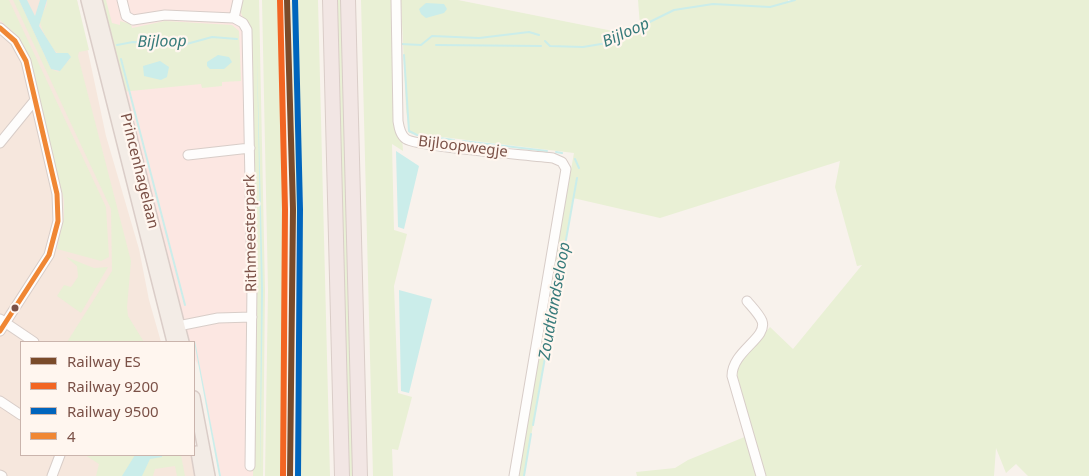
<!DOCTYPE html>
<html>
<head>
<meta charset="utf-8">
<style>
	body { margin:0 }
	#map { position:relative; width:1089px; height:476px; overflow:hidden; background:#f8f2ec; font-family:"Noto Sans",sans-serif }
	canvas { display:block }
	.legend { position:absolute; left:20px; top:341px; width:175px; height:115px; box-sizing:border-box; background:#fff6ef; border:1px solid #cab4ac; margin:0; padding:6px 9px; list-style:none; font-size:15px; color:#7b5147 }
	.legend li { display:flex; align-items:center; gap:10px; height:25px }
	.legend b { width:25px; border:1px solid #cab4ac }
</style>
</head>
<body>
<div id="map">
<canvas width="1089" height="476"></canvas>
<ul class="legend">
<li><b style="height:6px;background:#7a4b2a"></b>Railway ES</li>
<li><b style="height:6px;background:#f26522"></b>Railway 9200</li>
<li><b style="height:6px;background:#0065bd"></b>Railway 9500</li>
<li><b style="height:6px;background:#f08734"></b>4</li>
</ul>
</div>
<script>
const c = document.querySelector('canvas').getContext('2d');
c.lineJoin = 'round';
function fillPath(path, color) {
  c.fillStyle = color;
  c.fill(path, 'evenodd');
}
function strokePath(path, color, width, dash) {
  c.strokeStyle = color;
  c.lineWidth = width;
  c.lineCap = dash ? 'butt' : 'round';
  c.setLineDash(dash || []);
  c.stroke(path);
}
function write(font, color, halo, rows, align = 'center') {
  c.font = font + ' "Noto Sans",sans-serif';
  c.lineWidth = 4.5;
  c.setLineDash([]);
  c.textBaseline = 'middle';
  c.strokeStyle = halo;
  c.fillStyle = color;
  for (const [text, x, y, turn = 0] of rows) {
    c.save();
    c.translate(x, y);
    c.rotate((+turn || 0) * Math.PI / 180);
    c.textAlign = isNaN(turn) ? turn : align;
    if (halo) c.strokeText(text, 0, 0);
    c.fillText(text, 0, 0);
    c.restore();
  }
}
const residential = new Path2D(`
	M0,0h77l29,136 33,113 10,51 12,42h-140v113h172l3,21h-196z`);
const commercial = new Path2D(`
	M101,0h158l2,476h-40l-22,-110 -5,-8v-16h-6z`);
const green = new Path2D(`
	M0,0h9l97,207 3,50 -8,4 -44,-12 7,-32v-17l-34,-141 -12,-19 3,-1 -21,-19z
	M13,0h6l32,69 7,3 12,-13 -1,-4c-3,-2 -7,-1 -11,-2 -6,-2 -20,-29 -18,-34 2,-8 8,-11 7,-19h30l12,50 -10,2 -1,4 53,205 -4,46 1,9 16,26h-77l45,-71 -1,-62z
	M98,0h8l6,23 8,2v-4l11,3 1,4 33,-7 67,4 7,6 2,50 -19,1v4l-20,2 -1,-4 -80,8z
	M241,0h18l6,290 -2,186h-10l1,-318 -4,-125 -9,-20z
	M262,0h17l5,251 -2,225h-17l3,-186z
	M291,0c6,12 4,75 5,94 3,127 3,255 0,382l1,-225z
	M295,0h23l12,476h-32l5,-280 -3,-12z
	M336,0h6l12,476h-6z
	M361,0h32l10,151 -11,-7 2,86 13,4 -13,52 4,107 14,4 -14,53 -6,-1 1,27h-20z
	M401,0h57l165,33 17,-7 -2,-26h150v2l6,-2h295v476h-61l-12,-12 -10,9 -10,-25 -2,28h-229l-26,-91 -3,-18 34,-40 23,22 69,-84 -5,1 -22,-79 5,-26 -180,57 -87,-20 -49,278h-8l58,-323 -165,-20 -3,-24z
	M66,257l28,11 14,-1 -27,46 -24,-17 7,-11 7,2 7,-10 -1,-11z
	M747,436l12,40h-122l-1,-4 39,-4 13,-8z
	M85,455h96l4,21h-8l-2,-10 -20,3 -2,7h-57l3,-12z`);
const water = new Path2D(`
	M19,0h8l8,16 5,-16h7l-8,26 17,27h12l3,4 -11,14 -9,-2z
	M426,3l18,1 3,5 -3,4 -18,5 -5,-4 -2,-5z
	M257,54l6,237 -3,185 1,-185z
	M218,55l11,2 3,5 -8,7h-14l-3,-3v-4z
	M160,61l9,6 -2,10 -6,3 -17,-4 -1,-10z
	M396,151l23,15 -15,63 -6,-2z
	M399,290l33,9 -23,94 -8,-2z
	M194,341h1l26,135h-2z
	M135,455h27v2l-12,2 -8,17h-20z`);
const stream = new Path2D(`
	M545,41l5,5 33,1 24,-4 67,-33 39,-6 57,3 25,-7
	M401,44l20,1 11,-9 47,2 50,-6 10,3
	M117,45l16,-3 50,3 29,-8 25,2
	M436,45l105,1
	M404,55l5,76 8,4 37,5
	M121,59l64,246
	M463,141l84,10
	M556,152l6,1
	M575,159l4,9
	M533,425l44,-247
	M524,476l7,-42`);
const minor = new Path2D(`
	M122,0l4,16 7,4 32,-5 69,3 9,5 4,7 5,255 -2,181
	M396,0l2,121c1,6 2,14 8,18 12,8 124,16 147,19l9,4 4,7 -52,307
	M234,18l4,-18
	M0,28l15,13 11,20 31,133 1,27 -9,34 -49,76
	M0,143l35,-43
	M188,155l62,-7
	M747,301c5,6 12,13 15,20 6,17 -30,30 -30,55l29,100
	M0,319l34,23
	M173,327l45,-9 34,-1
	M0,401l21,14
	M0,475l2,1
	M52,476l8,-21`);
const major = new Path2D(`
	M87,0l86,342
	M96,0l87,342
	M194,397l15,79
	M197,452l4,24`);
const highway = new Path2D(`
	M330,0l12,476
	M348,0l12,476`);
const bus1 = new Path2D(`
	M0,28l15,13 11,20 31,133 1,27 -9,34 -49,76`);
const rail1 = new Path2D(`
	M287,0l6,209 -3,267`);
const rail2 = new Path2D(`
	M280,0l5,209 -2,267`);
const rail3 = new Path2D(`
	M295,0l5,209 -2,267`);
const markers = [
	[15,308,4.5,"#7b5147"]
];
const streetNames = [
	["Bijloopwegje",463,147,7],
	["Princenhagelaan",139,171,76],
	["Rithmeesterpark",251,233,-91]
];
const waterNames = [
	["Bijloop",626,33,-24],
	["Bijloop",162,42,-1],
	["Zoudtlandseloop",555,301,-80]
];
fillPath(residential, '#f6e7dd');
fillPath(commercial, '#fce7e2');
fillPath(green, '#e9f0d5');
fillPath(water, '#cbedea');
strokePath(stream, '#cbedea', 2);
strokePath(minor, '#d8cdc8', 11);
strokePath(major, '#dacdc8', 14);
strokePath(highway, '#dacdc8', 16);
strokePath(minor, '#fefdfc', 9);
strokePath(major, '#f3ece6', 11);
strokePath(highway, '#f2e6e4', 14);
strokePath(bus1, '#f08734', 5);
strokePath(rail1, '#7a4b2a', 6);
strokePath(rail2, '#f26522', 6);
strokePath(rail3, '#0065bd', 6);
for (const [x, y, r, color] of markers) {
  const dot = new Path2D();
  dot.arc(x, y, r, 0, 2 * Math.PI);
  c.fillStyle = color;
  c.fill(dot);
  strokePath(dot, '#fff6ef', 2);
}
write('15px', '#7b5147', '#fff6ef', streetNames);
write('italic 16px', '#367a7a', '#fff6ef', waterNames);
</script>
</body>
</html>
